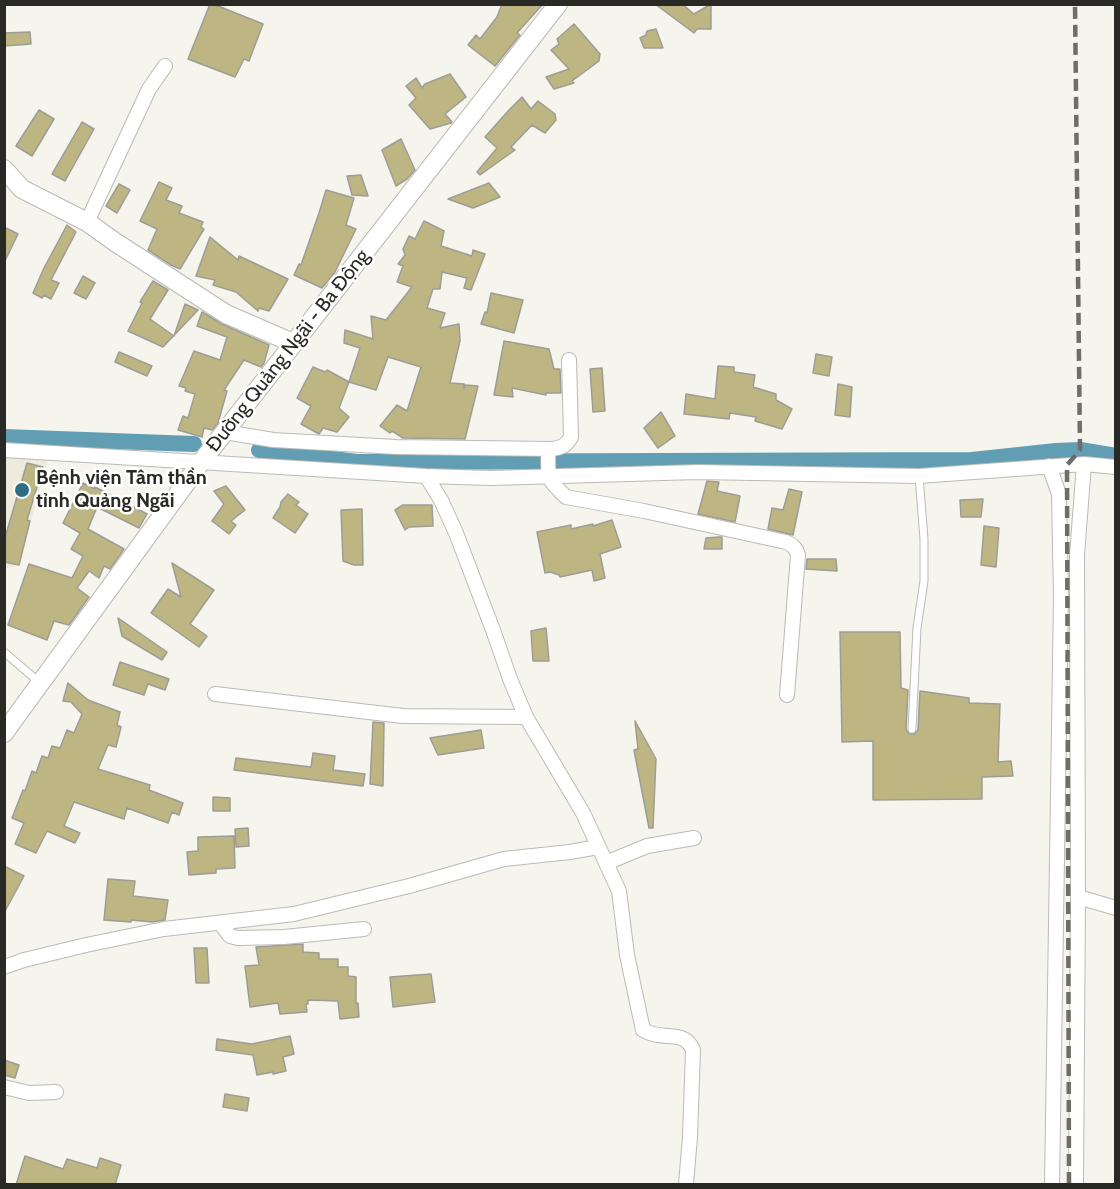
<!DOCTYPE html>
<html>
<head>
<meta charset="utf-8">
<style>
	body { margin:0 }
	#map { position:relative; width:1120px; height:1189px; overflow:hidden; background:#f5f4ed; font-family:Cabin,sans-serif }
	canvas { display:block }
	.frame { position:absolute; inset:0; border:6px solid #292926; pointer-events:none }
</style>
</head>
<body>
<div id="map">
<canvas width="1120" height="1189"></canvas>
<div class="frame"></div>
</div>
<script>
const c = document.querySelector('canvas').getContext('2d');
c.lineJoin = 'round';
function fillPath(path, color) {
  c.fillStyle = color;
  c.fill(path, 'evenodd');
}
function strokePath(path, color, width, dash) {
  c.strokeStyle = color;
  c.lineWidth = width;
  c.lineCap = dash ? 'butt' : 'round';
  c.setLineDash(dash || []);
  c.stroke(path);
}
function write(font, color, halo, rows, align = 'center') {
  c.font = font + ' Cabin,sans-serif';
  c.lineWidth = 5;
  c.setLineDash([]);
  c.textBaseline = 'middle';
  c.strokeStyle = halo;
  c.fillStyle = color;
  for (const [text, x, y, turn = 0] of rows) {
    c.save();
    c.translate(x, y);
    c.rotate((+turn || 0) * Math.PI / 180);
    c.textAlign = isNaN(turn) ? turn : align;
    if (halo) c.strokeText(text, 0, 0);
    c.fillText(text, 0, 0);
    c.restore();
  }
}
const built = new Path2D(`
	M5,457l43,2 -29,106 -14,4z`);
const canal = new Path2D(`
	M4,437l190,7
	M259,450l98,12 615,-2 84,-9 24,-1 36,6`);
const building = new Path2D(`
	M210,4h3l50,20 -14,37 -5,-2 -9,18 -47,-18z
	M502,4h41l-26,29 3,2 -25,31 -27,-21 8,-10 4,4 17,-22z
	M655,4h27l12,10 17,-10v25h-14l-3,4z
	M574,24l26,30 -1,7 -27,20 2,2 -20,6 -8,-12 23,-8 -18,-19 8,-6 -2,-5z
	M656,29l7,19h-19l-4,-10 6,-3 1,-4z
	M30,32l1,12 -27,2v-13z
	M450,74l16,23 -21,17 7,8 -1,1 -21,6 -21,-24 7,-7 -10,-12 10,-8 6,10 3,-4z
	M522,97l9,12 7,-8 17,13 1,6 -11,13 -13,-8 -21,22 4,3 -35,25 -3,-3 20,-24 -12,-11 24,-27z
	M39,110l15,9 -22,37 -16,-10z
	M82,122l12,7 -29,52 -13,-7z
	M401,139l14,31 -8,9 -11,7 -14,-36z
	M361,175l7,21 -16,-1 -5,-19z
	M159,182l13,6 -6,12 16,6 -3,7 24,9 -2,5 3,2 -24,40 -9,-4 -23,-15 9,-21 -17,-8z
	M489,183l11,14 -27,11 -25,-9z
	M119,184l11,6 -13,23 -11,-7z
	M326,190l28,8 -8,27 10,4 -21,43 -13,16 -28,-13 5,-11 2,1 18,-52z
	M424,221l20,10 -3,15 31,10 1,-6 12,4 -14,36 -7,-2 3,-10 -25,-6 -2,17h-7l-6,19 18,5 -5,15 19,-4 1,17 -10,42 14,1v5l1,-4 13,1 -13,53 -62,-1 -11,-7 -2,2 -10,-7 17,-21 10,6 14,-44 -33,-10 -12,33 -27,-8 11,-34 -16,-5 1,-13 28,9 -2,-23 15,4 26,-33 -15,-5 6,-16 -5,-2 7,-9 -2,-6 6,-13 6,3z
	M67,225l9,7 -25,48 8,3 -8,16 -7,-4 -2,3 -9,-5 11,-25z
	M4,227l14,7 -14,29z
	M210,237l28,23 1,-4 49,23 -19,32 -10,-3 -1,3 -22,-19 -23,-7 2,-5 -19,-4z
	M83,276l12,7 -9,16 -12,-6z
	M153,281l15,9 -18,29 24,17 11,-32 13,6 -35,37 -35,-16 14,-28 -2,-1z
	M491,293l32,7 -9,33 -33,-9 4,-12 2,1z
	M202,312l20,12 47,21 -5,18 -3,4 -17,-7 -20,30 3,1 -9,32 -6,7 -8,-2 -2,9 -24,-7 5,-14 5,2 7,-24 -10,-3 1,-3 -7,-2 15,-35 26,9 7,-23 -30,-11z
	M504,341l45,8 5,20h6l1,24h-15v2l-34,-7 1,9 -19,-2z
	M119,352l33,14 -5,10 -32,-14z
	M816,354l16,3 -3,19 -16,-3z
	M718,366l16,1v5l21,3 -2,12 23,7v6l16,9 -10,20 -27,-8 1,-4 -26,-4 -1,6 -45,-5 2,-20 29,5z
	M313,367l12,5 2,-2 22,12 -10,26 10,9 -12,15 -14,-4 -4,6 -18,-10 10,-18 -14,-8z
	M602,368l3,43 -12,1 -3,-43z
	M838,384l14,3 -2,30 -15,-2z
	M661,412l14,24 -17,12 -14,-20z
	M27,463l16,4 -16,53 3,1 -11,44 -15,-3v-21z
	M707,481l12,1 -2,9 23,5 -5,26 -37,-8z
	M83,483l12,6v-2l52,27 -8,14 -42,-21 -9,22 36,20 -14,20 -6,-3 -5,12 -10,-7 -12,17 12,9 -20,28 -15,-4 -7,19 -39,-15 21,-61 43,14 11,-22 -12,-7 9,-16 -17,-10z
	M226,486l19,24 -14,11 5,4 -7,9 -17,-13 12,-17 -10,-13z
	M789,489l13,3 -9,43 -25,-6 4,-21 11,2z
	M288,494l11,8 -3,3 12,9 -13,19 -22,-15 7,-11 1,-5z
	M983,499l-2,18h-20l-1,-17z
	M403,505h29l1,21 -24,1 -4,3 -10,-20z
	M362,509l1,56h-9l-11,-4 -2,-51z
	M612,520l9,27 -21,7 5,24 -11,3 -2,-11 -32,7 -1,-2 -9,-3 -5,1 -8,-41 34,-7v4l22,-5v2z
	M984,526l15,2 -3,39 -15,-2z
	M719,537h3v12h-18l2,-11z
	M807,559h29l1,12 -31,-2z
	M172,563l42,27 -24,34 17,12 -8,11 -48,-34 17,-24 13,8z
	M118,618l49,34 -5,8 -40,-24z
	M546,628l3,33h-16l-2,-30z
	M840,632h60l1,56 7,2 -2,39 3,5h5l4,-4 2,-39 49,7v5l31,1 -2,58 13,-1 2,15 -31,1v22l-109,1v-59l-31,1z
	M120,662l49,17 -4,11 -17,-6 -4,11 -31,-10z
	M68,683l20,17 32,12 -3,13 4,2 -5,20 -8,-2 -10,24 52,16 -1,5 34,13 -4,12 -7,-3 -4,11 -41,-15 -3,11 -50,-17 -10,24 16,7 -5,10 -28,-12 -11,22 -21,-9 9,-21 -12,-5 11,-28 2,1 7,-20 4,2 6,-17 6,2 4,-12 8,2 7,-18 7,3 8,-19 -11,-12 -8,-1z
	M635,721l21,38 -3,69h-4l-15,-78 4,-1z
	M373,722l11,1 -1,63 -13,-2z
	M481,730l3,18 -46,7 -8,-17z
	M313,753l22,3 -2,14 32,4 -2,12 -129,-16 2,-12 75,9z
	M213,797l17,1v13h-17z
	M248,828l1,18 -13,1 -1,-18z
	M234,836l1,32 -19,1v4l-27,2 -2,-23 11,-1v-14z
	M4,866l20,10 -20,37z
	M108,879l27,2 -2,15 35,4 -3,20 -13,2 -21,-2v2l-27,-2z
	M303,944v8l16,1v6h19v8h10v9l8,1v27l2,-1 1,14 -19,2 -2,-18 -30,-1v4h-2l1,8 -27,2 -2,-11 -28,4 -5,-41 14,-1 -3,-18z
	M194,948h13l2,35h-13z
	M431,974l4,28 -42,5 -3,-30z
	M290,1036l4,18 -11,3 3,14 -13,3v-2l-16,3 -4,-20 -37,-5 1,-11 35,5z
	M4,1060l15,5 -4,13 -11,-3z
	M225,1094l24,4 -2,13 -24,-4z
	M25,1156l38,13 4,-10 30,9 3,-10 21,7 -6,20h-99z`);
const lane = new Path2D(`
	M4,652l35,30
	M912,729l5,-101 7,-47v-42l-5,-63`);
const street = new Path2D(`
	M87,222l62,-133 16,-23
	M225,432l48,8 123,7 157,2c9,-2 13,-3 18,-12l-2,-77
	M548,449c1,27 -4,28 18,48l78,14 142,31c7,3 10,6 12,13l-11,140
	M4,450l422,26 65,2 207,-6 221,4 165,-12 32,3
	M1049,466l10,28 2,103 -9,587
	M426,476l15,24 15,33 37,97 17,49 16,38 57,96 36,78 8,64 16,75c20,12 41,-2 50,20l-3,87 -4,47
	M215,694l188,22 123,1
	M606,863l41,-17 47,-8
	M1078,897l38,11
	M220,923l7,9 3,4 8,2 46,-1 80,-8
	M4,967l20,-7 62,-15 78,-16 130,-15 115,-28 95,-27 66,-7 28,-5
	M4,1087l25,6 27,-1
	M1076,1184l2,-287 -1,-342 7,-91`);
const secondary = new Path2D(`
	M4,169l18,20 65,33 28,20 111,72 67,29
	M4,733l198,-272 356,-457`);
const rail = new Path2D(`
	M1069,1184l-2,-719 13,-15 -5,-446`);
const markers = [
	[22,490,8,"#2e6e82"]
];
const streetNames = [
	["Đường Quảng Ngãi - Ba Động",288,351,-52]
];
const poiNames = [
	["Bệnh viện Tâm thần",36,478],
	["tỉnh Quảng Ngãi",36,501]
];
fillPath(built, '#edebdc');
strokePath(canal, '#619eb3', 16);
fillPath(building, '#beb682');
strokePath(building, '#9d9c96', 1.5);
strokePath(lane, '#bbbab4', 9);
strokePath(street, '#bbbab4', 16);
strokePath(secondary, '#bbbab4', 20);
strokePath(lane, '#fff', 7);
strokePath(street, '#fff', 14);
strokePath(secondary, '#fff', 18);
strokePath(rail, '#6e6d69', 4.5, [12, 6]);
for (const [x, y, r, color] of markers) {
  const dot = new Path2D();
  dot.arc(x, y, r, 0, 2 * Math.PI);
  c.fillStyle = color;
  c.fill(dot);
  strokePath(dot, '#fff', 2);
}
write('20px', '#292926', '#fff', streetNames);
write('bold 20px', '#292926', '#fff', poiNames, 'left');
</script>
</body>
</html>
